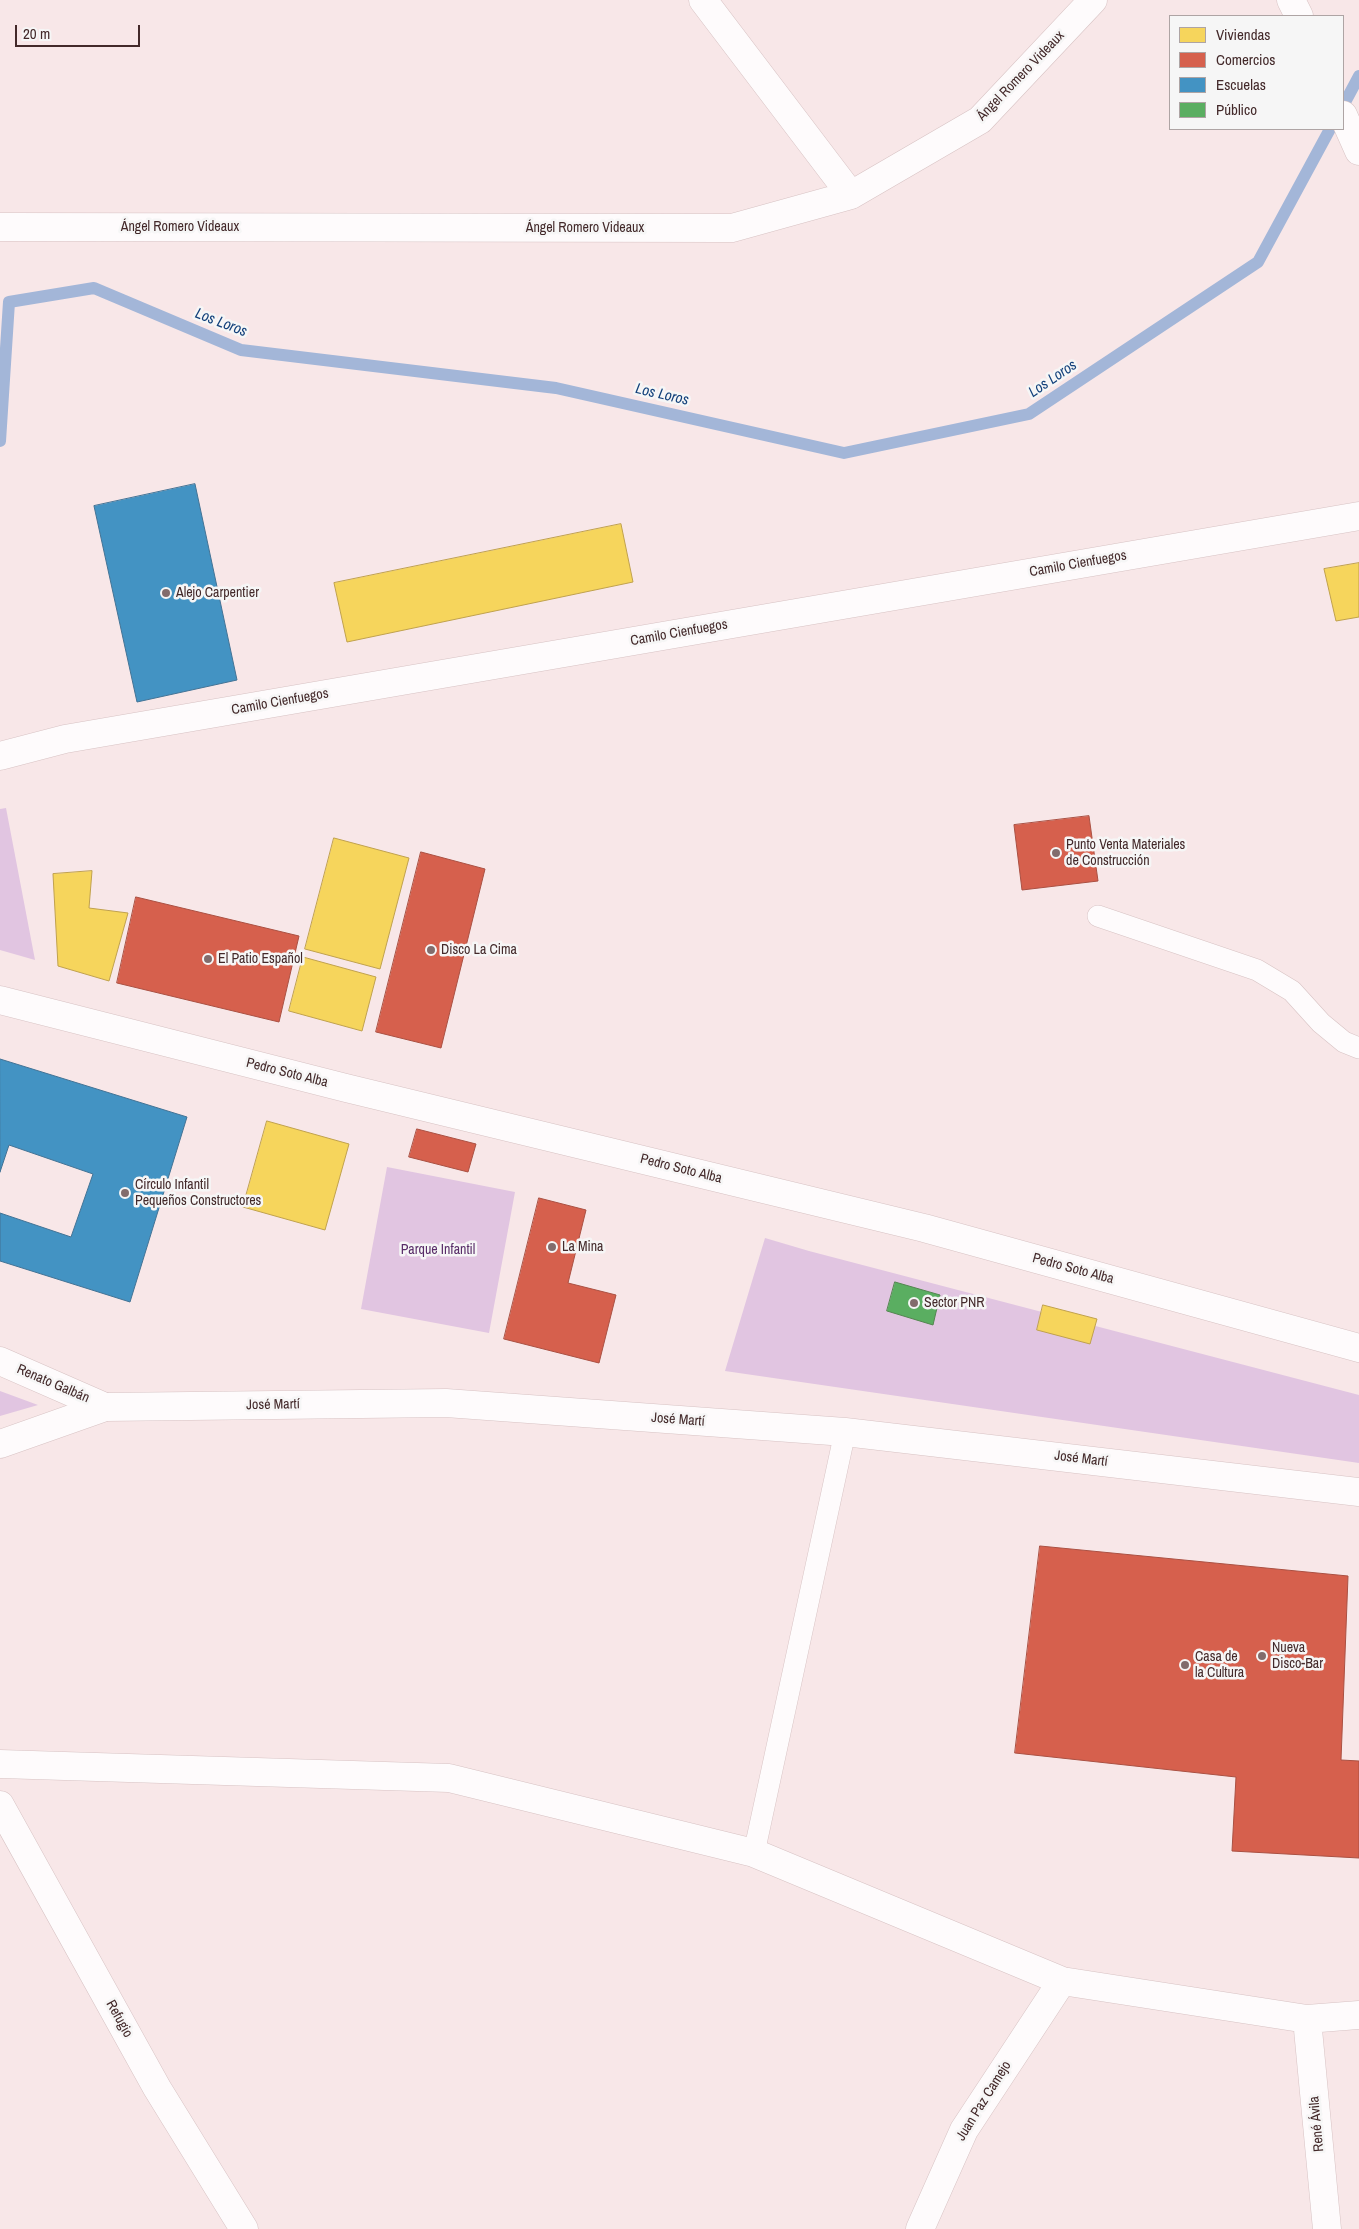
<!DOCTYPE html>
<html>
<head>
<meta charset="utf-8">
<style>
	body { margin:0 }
	#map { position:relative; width:1359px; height:2229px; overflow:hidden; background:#f8e7e8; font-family:"Archivo Narrow",sans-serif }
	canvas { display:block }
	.legend { position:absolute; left:1169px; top:15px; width:175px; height:115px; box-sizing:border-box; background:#f6f6f6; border:1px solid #aea4a4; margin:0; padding:6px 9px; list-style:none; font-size:15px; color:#43292a }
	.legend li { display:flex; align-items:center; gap:10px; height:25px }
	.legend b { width:25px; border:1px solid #aea4a4 }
	.scale { position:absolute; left:15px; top:25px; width:125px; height:22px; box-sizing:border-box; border:2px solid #43292a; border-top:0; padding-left:6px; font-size:15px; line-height:18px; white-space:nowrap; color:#43292a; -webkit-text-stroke:4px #f6f6f6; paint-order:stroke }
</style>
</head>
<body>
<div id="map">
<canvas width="1359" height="2229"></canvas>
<ul class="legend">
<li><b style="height:14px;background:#f6d55c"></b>Viviendas</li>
<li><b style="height:14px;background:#d6604d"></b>Comercios</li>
<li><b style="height:14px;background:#4393c3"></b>Escuelas</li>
<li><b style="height:14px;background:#5aae61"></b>Público</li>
</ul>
<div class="scale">20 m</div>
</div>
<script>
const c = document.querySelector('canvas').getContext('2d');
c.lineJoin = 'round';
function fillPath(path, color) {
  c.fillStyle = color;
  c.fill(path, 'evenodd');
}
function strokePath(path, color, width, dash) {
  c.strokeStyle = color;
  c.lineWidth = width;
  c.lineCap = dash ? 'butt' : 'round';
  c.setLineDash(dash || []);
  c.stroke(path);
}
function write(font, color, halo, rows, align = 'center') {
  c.font = font + ' "Archivo Narrow",sans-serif';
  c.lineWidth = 5;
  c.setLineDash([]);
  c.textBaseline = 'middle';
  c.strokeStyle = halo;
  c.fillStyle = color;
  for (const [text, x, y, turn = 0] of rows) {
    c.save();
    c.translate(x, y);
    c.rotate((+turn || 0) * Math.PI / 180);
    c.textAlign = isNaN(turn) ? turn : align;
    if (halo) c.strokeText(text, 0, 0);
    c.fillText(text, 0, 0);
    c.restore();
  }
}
const green = new Path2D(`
	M6,808l29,152 -35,-10v-141z
	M387,1167l128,25 -26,141 -128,-24z
	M765,1238l44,13 550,144v68l-634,-92z
	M0,1391l38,14 -38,11z`);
const homes = new Path2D(`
	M621,524l12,58 -286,60 -13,-59z
	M1359,563v54l-23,4 -12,-52z
	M334,838l75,20 -29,111 -75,-20z
	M92,871l-3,37 39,5 -19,68 -51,-15 -5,-92z
	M303,957l73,20 -14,54 -73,-20z
	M267,1121l82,23 -24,86 -82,-23z
	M1043,1305l54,14 -7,25 -53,-14z`);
const shops = new Path2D(`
	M1089,816l9,65 -76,9 -8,-65z
	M421,852l64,17 -44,179 -65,-16z
	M136,897l163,39 -20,86 -162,-39z
	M417,1129l59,15 -8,28 -59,-15z
	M539,1198l47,12 -18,73 48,12 -17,68 -95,-24z
	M1040,1546l308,30 -7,184 18,1v97l-127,-7 4,-74 -221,-24z`);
const schools = new Path2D(`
	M195,484l42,196 -100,22 -43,-196z
	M0,1059l187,58 -57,185 -130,-41v-48l71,24 22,-63 -84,-29 -9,27z`);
const public = new Path2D(`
	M895,1282l45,13 -7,30 -46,-14z`);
const stream = new Path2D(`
	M1343,106l16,-30
	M0,441l9,-139 85,-14 147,62 315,38 288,65 185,-39 229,-152 72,-133`);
const service = new Path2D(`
	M1098,916l159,54 35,21 29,32 23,19 15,6
	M754,1853l91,-421`);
const minor = new Path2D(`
	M703,0l148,195
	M1291,0l8,16
	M1343,115l16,36
	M0,227l732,1 119,-33 129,-75 113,-120
	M0,756l65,-17 1294,-223
	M0,1361l105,46
	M0,1764l449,14 305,75 308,128 245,38 52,-4
	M0,1805l157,283 87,141
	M1307,2019l20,210
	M920,2229l44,-99 98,-149`);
const tertiary = new Path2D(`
	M0,1000l346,88 578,140 435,120
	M0,1444l105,-37 341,-4 399,29 514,60`);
const markers = [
	[166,593,5,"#826c6c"],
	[1056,853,5,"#826c6c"],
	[431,950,5,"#826c6c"],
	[208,959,5,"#826c6c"],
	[125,1193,5,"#826c6c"],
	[552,1247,5,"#826c6c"],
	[914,1303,5,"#826c6c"],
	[1262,1656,5,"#826c6c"],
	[1185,1665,5,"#826c6c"]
];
const streetNames = [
	["Ángel Romero Videaux",1021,76,-46],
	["Ángel Romero Videaux",180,227],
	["Ángel Romero Videaux",585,228],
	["Camilo Cienfuegos",1078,564,-10],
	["Camilo Cienfuegos",679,633,-10],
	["Camilo Cienfuegos",280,702,-10],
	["Pedro Soto Alba",287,1073,14],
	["Pedro Soto Alba",681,1169,14],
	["Pedro Soto Alba",1073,1269,15],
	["Renato Galbán",53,1384,23],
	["José Martí",273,1405,-1],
	["José Martí",678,1420,4],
	["José Martí",1081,1459,7],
	["Refugio",119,2019,61],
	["Juan Paz Camejo",984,2101,-58],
	["René Ávila",1317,2124,-95]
];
const poiNames = [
	["Alejo Carpentier",176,593],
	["Punto Venta Materiales",1066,845],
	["de Construcción",1066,861],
	["Disco La Cima",441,950],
	["El Patio Español",218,959],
	["Círculo Infantil",135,1185],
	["Pequeños Constructores",135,1201],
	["La Mina",562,1247],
	["Sector PNR",924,1303],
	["Nueva",1272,1648],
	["Disco-Bar",1272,1664],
	["Casa de",1195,1657],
	["la Cultura",1195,1673]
];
const parkNames = [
	["Parque Infantil",438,1250]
];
const waterNames = [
	["Los Loros",221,323,21],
	["Los Loros",1053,379,-34],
	["Los Loros",662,395,13]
];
fillPath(green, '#e1c5e1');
fillPath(homes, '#f6d55c');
strokePath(homes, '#c0a14d', 1);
fillPath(shops, '#d6604d');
strokePath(shops, '#aa5042', 1);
fillPath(schools, '#4393c3');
strokePath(schools, '#437395', 1);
fillPath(public, '#5aae61');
strokePath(public, '#538650', 1);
strokePath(stream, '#a3b6d8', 12);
strokePath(service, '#d7c2c3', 22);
strokePath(minor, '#d7c2c3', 29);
strokePath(tertiary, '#d7c2c3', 29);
strokePath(service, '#fefbfc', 21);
strokePath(minor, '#fefbfc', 28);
strokePath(tertiary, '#fefbfc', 28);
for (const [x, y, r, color] of markers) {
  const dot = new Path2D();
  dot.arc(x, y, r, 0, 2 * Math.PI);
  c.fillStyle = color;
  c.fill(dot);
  strokePath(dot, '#f6f6f6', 2);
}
write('14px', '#43292a', '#f6f6f6', streetNames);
write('14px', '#43292a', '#f6f6f6', poiNames, 'left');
write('14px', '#582c68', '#f6f6f6', parkNames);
write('italic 15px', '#13417b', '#f6f6f6', waterNames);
</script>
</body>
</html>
